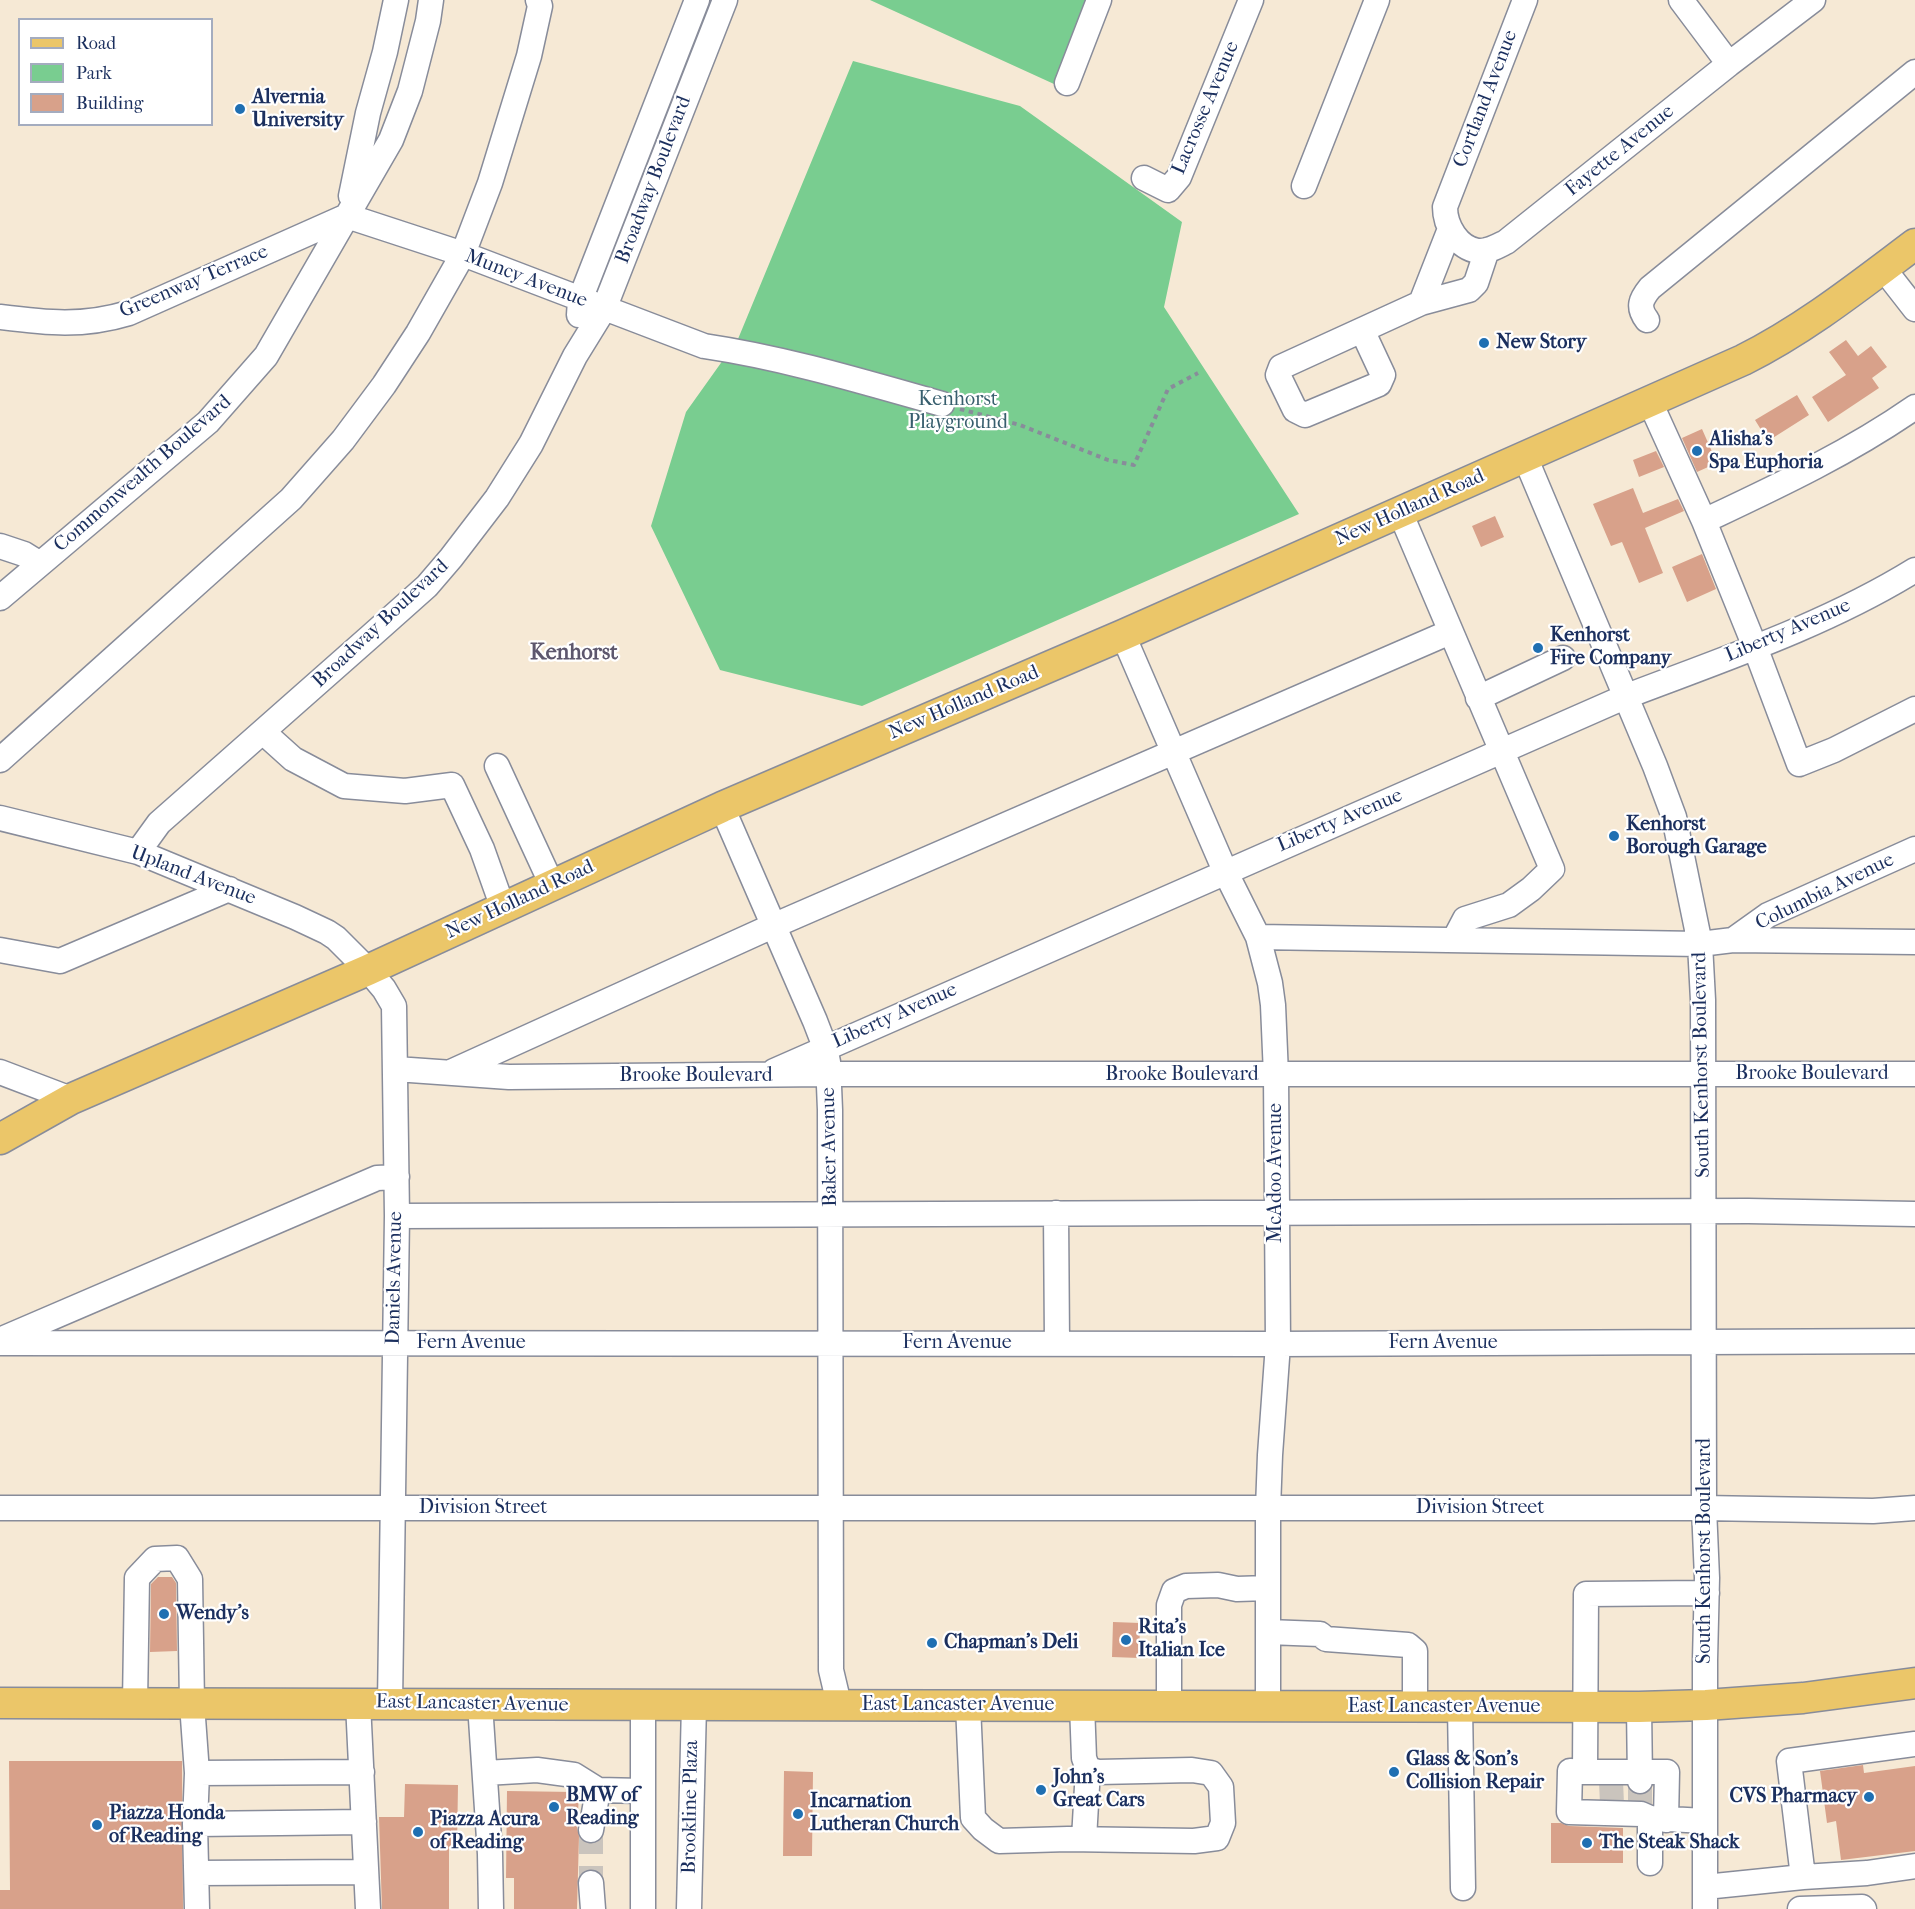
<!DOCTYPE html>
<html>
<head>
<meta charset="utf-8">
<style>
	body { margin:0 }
	#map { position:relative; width:1915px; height:1909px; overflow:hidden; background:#f6e9d5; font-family:"IM FELL French Canon",serif }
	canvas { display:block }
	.legend { position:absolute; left:18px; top:18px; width:195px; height:108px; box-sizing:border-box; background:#fff; border:2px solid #a4acbf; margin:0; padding:8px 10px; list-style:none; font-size:18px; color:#1b2f5e }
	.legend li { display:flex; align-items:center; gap:12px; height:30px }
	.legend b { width:30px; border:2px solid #a4acbf }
</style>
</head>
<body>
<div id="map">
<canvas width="1915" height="1909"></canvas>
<ul class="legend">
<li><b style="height:8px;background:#ebc669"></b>Road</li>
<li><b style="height:16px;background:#79cd90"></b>Park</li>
<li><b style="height:16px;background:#d8a18a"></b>Building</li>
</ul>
</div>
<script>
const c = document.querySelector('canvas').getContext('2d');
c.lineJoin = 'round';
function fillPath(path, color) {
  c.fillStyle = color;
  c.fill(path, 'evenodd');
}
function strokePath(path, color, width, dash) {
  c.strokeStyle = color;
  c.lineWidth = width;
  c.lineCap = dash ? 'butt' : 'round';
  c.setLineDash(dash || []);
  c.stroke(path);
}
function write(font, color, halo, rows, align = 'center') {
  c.font = font + ' "IM FELL French Canon",serif';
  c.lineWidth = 4.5;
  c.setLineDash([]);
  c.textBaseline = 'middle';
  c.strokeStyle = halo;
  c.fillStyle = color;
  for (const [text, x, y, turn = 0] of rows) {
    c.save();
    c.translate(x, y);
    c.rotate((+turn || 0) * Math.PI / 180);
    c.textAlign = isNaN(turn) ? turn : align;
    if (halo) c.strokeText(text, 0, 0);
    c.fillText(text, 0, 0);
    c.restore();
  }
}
const green = new Path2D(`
	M870,0h216l-32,84z
	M853,61l167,45 162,116 -18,85 135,207 -437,192 -142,-36 -69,-144 35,-114 52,-73z`);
const building = new Path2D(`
	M1846,340l12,16 13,-10 16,21 -15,11 7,10 -51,34 -16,-25 34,-22 -17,-23z
	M1797,395l12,20 -41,26 -13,-21z
	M1702,429l15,34 -20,9 -15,-34z
	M1656,451l8,16 -25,10 -6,-17z
	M1633,488l10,25 35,-14 6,12 -39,17 18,45 -24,10 -17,-41 -11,4 -18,-42z
	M1495,516l9,21 -23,10 -9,-21z
	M1702,554l14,35 -29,13 -15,-35z
	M158,1577h14l4,6 1,68 -27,1 1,-68z
	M1113,1622l27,1 -1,35 -27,-1z
	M9,1761h173l1,148h-183v-19h10z
	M1863,1765l1,8 51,-7v85l-74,9 -5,-39 -9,2 -7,-52z
	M784,1771l29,1 -1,84h-29z
	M405,1784l53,1 -1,62h-8v62h-67l-3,-92h25z
	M507,1791l67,1 5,3 -2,33 2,8 -2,73h-63v-31h-8z
	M1551,1823h10l8,3 54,2v35h-72z`);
const minorTunnel = new Path2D(`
	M1611,1781l1,23
	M1640,1781v23
	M591,1830v53`);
const path = new Path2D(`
	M960,409l60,16 88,35 26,5 34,-76 30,-16`);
const minor = new Path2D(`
	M1525,0l-80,207c0,19 13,41 33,44 10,1 20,-5 28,-9l223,-178 84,-64
	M1681,0l48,64
	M1067,83l32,-83
	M1144,178l24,12 11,-13 72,-177
	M1304,186l73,-186
	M351,196l17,-83 17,-61 11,-52
	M347,216l116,38 241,92c81,12 160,36 238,58
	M1450,229l-29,74 48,-13 7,-7 11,-33
	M1883,268l32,41
	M579,315l1,-15 117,-300
	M0,317c47,6 83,10 129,-4l218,-97
	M1647,320c-10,-13 -6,-21 3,-32l265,-216
	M1362,330l21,45 -4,9 -74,31 -10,-5 -17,-35 3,-8 140,-64
	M1650,402l54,119 51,126 44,117 35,-14 81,-41
	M1525,457l130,309 19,51 26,127 3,56 1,508 3,70 -2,82v249
	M1400,512l152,357 -21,20 -22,16 -44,14 -10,19
	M1704,521c72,-34 145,-68 211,-114
	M0,546l24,8 16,10
	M0,598l208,-176 58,-66 125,-216 19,-49 18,-70 3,-21
	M1123,635l102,236 33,66 12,46 3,22 3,70 2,269 -8,111 -2,54v197
	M1478,698l85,-40
	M263,732l30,27 51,27 61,5 47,-6 30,64 21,59
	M0,760l291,-261 52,-59 41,-55 34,-52 45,-79 27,-71 39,-127 11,-50 -2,-6
	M497,766l55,119
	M722,807l93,214 10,26 3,15 2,48 1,560 8,34
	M0,818l138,34 157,65 32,15 9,6 32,32 16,19 10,17 3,210 -7,487
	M138,852l21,-29 213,-188 55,-49 24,-28 46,-60 34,-54 44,-88 29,-47 121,-309
	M1258,937l442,7 33,-4 182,2
	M1733,940l35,-25 147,-66
	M0,950l60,11 169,-72
	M396,1069l113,8 319,-3h1087
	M453,1071l313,-142 684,-297
	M774,1071l853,-375c97,-37 199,-71 288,-126
	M0,1072l71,27
	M1056,1213l1,130
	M397,1216l1351,-5 167,3
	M2,1339l375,-161 20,-1
	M0,1343l1278,1 637,-3
	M0,1508h1704l169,3 42,-3
	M1268,1632l52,2 6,5 82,6 7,6v56
	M135,1703l2,-125 18,-19 22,-1 13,21 2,125 5,69 -2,51 2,85
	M358,1703l10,206
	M480,1704l10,150 1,55
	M968,1705l5,113 10,11 16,12 69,-2 126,2 23,-3 6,-15 -2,-36 -10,-14 -19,-3 -94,2 -10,-3
	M1082,1705l2,53 4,11 -4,70
	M1169,1706v-101l5,-14 12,-5 32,-1 19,4 31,-1
	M1460,1707l3,181
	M1639,1707l1,74
	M1585,1772l-15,-1 -1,41 72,2 9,4
	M197,1773l165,-1
	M485,1773l52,-3 37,5 24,15 45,1
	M1666,1820l1,-48h-82l1,-178 121,-1
	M195,1824l169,-2
	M591,1830l7,-40
	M1650,1863v-45l55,3
	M197,1873l169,-1
	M1803,1877l64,-4 48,-7
	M591,1883l2,26
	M1705,1887l98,-10 -14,-116 126,-17
	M643,1909v-203
	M689,1909l5,-204
	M1800,1909l62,-2 2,2`);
const major = new Path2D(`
	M0,1139l71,-40 297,-129 354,-163 401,-172 620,-275c62,-31 116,-74 172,-116
	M0,1703c546,-1 1093,6 1639,4l67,-2 97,-7 112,-15`);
const markers = [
	[240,109,6,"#1f6fb2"],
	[1484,343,6,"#1f6fb2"],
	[1697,451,6,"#1f6fb2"],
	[1538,648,6,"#1f6fb2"],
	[1614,836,6,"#1f6fb2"],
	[164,1614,6,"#1f6fb2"],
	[1126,1640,6,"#1f6fb2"],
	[932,1643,6,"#1f6fb2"],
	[1394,1772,6,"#1f6fb2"],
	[1041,1790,6,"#1f6fb2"],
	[1869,1797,6,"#1f6fb2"],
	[554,1807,6,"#1f6fb2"],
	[798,1814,6,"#1f6fb2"],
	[97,1825,6,"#1f6fb2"],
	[418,1832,6,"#1f6fb2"],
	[1587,1843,6,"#1f6fb2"]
];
const poiNames = [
	["Alvernia",252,98],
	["University",252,121],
	["New Story",1496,343],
	["Alisha's",1709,440],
	["Spa Euphoria",1709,463],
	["Kenhorst",1550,636],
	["Fire Company",1550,659],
	["Kenhorst",1626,825],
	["Borough Garage",1626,848],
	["Wendy's",176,1614],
	["Rita's",1138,1628],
	["Italian Ice",1138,1651],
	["Chapman's Deli",944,1643],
	["Glass & Son's",1406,1760],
	["Collision Repair",1406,1783],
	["John's",1053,1778],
	["Great Cars",1053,1801],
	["BMW of",566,1796],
	["Reading",566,1819],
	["CVS Pharmacy",1857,1797,"right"],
	["Incarnation",810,1802],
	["Lutheran Church",810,1825],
	["Piazza Honda",109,1814],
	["of Reading",109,1837],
	["Piazza Acura",430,1820],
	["of Reading",430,1843],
	["The Steak Shack",1599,1843]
];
const streetNames = [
	["Cortland Avenue",1486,99,-69],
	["Lacrosse Avenue",1206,108,-67],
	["Fayette Avenue",1620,151,-39],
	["Broadway Boulevard",654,180,-69],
	["Muncy Avenue",526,279,21],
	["Greenway Terrace",194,282,-23],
	["Commonwealth Boulevard",143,474,-41],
	["New Holland Road",1410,508,-24],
	["Broadway Boulevard",381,624,-43],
	["Liberty Avenue",1788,631,-23],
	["New Holland Road",964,703,-23],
	["Liberty Avenue",1340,821,-23],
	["Upland Avenue",193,876,21],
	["Columbia Avenue",1825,892,-26],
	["New Holland Road",520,900,-25],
	["Liberty Avenue",895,1016,-24],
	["South Kenhorst Boulevard",1702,1065,-91],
	["Brooke Boulevard",1812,1074],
	["Brooke Boulevard",1182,1075],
	["Brooke Boulevard",696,1076],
	["Baker Avenue",830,1147,-91],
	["McAdoo Avenue",1276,1173,-90],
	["Daniels Avenue",395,1278,-89],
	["Fern Avenue",471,1343],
	["Fern Avenue",957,1343],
	["Fern Avenue",1443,1343],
	["Division Street",483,1508],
	["Division Street",1480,1508],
	["South Kenhorst Boulevard",1705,1551,-90],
	["East Lancaster Avenue",472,1704,1],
	["East Lancaster Avenue",958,1705],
	["East Lancaster Avenue",1444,1707],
	["Brookline Plaza",691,1807,-89]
];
const parkNames = [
	["Kenhorst",958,400],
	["Playground",958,423]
];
const quarterNames = [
	["Kenhorst",574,654]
];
fillPath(green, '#79cd90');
fillPath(building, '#d8a18a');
strokePath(minorTunnel, '#cac4bd', 24, [24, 12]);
strokePath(minor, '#888c9a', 27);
strokePath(major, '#888c9a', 33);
strokePath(path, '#888c9a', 4, [4.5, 4.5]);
strokePath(minor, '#fff', 24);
strokePath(major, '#ebc669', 30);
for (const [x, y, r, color] of markers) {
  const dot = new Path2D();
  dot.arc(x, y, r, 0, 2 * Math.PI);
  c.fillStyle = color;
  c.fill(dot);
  strokePath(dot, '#fff', 2);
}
write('bold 20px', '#1b2f5e', '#fff', poiNames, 'left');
write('20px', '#1b2f5e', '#fff', streetNames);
write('20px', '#375e6d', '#fff', parkNames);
write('bold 22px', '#5d576d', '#fff', quarterNames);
</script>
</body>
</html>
